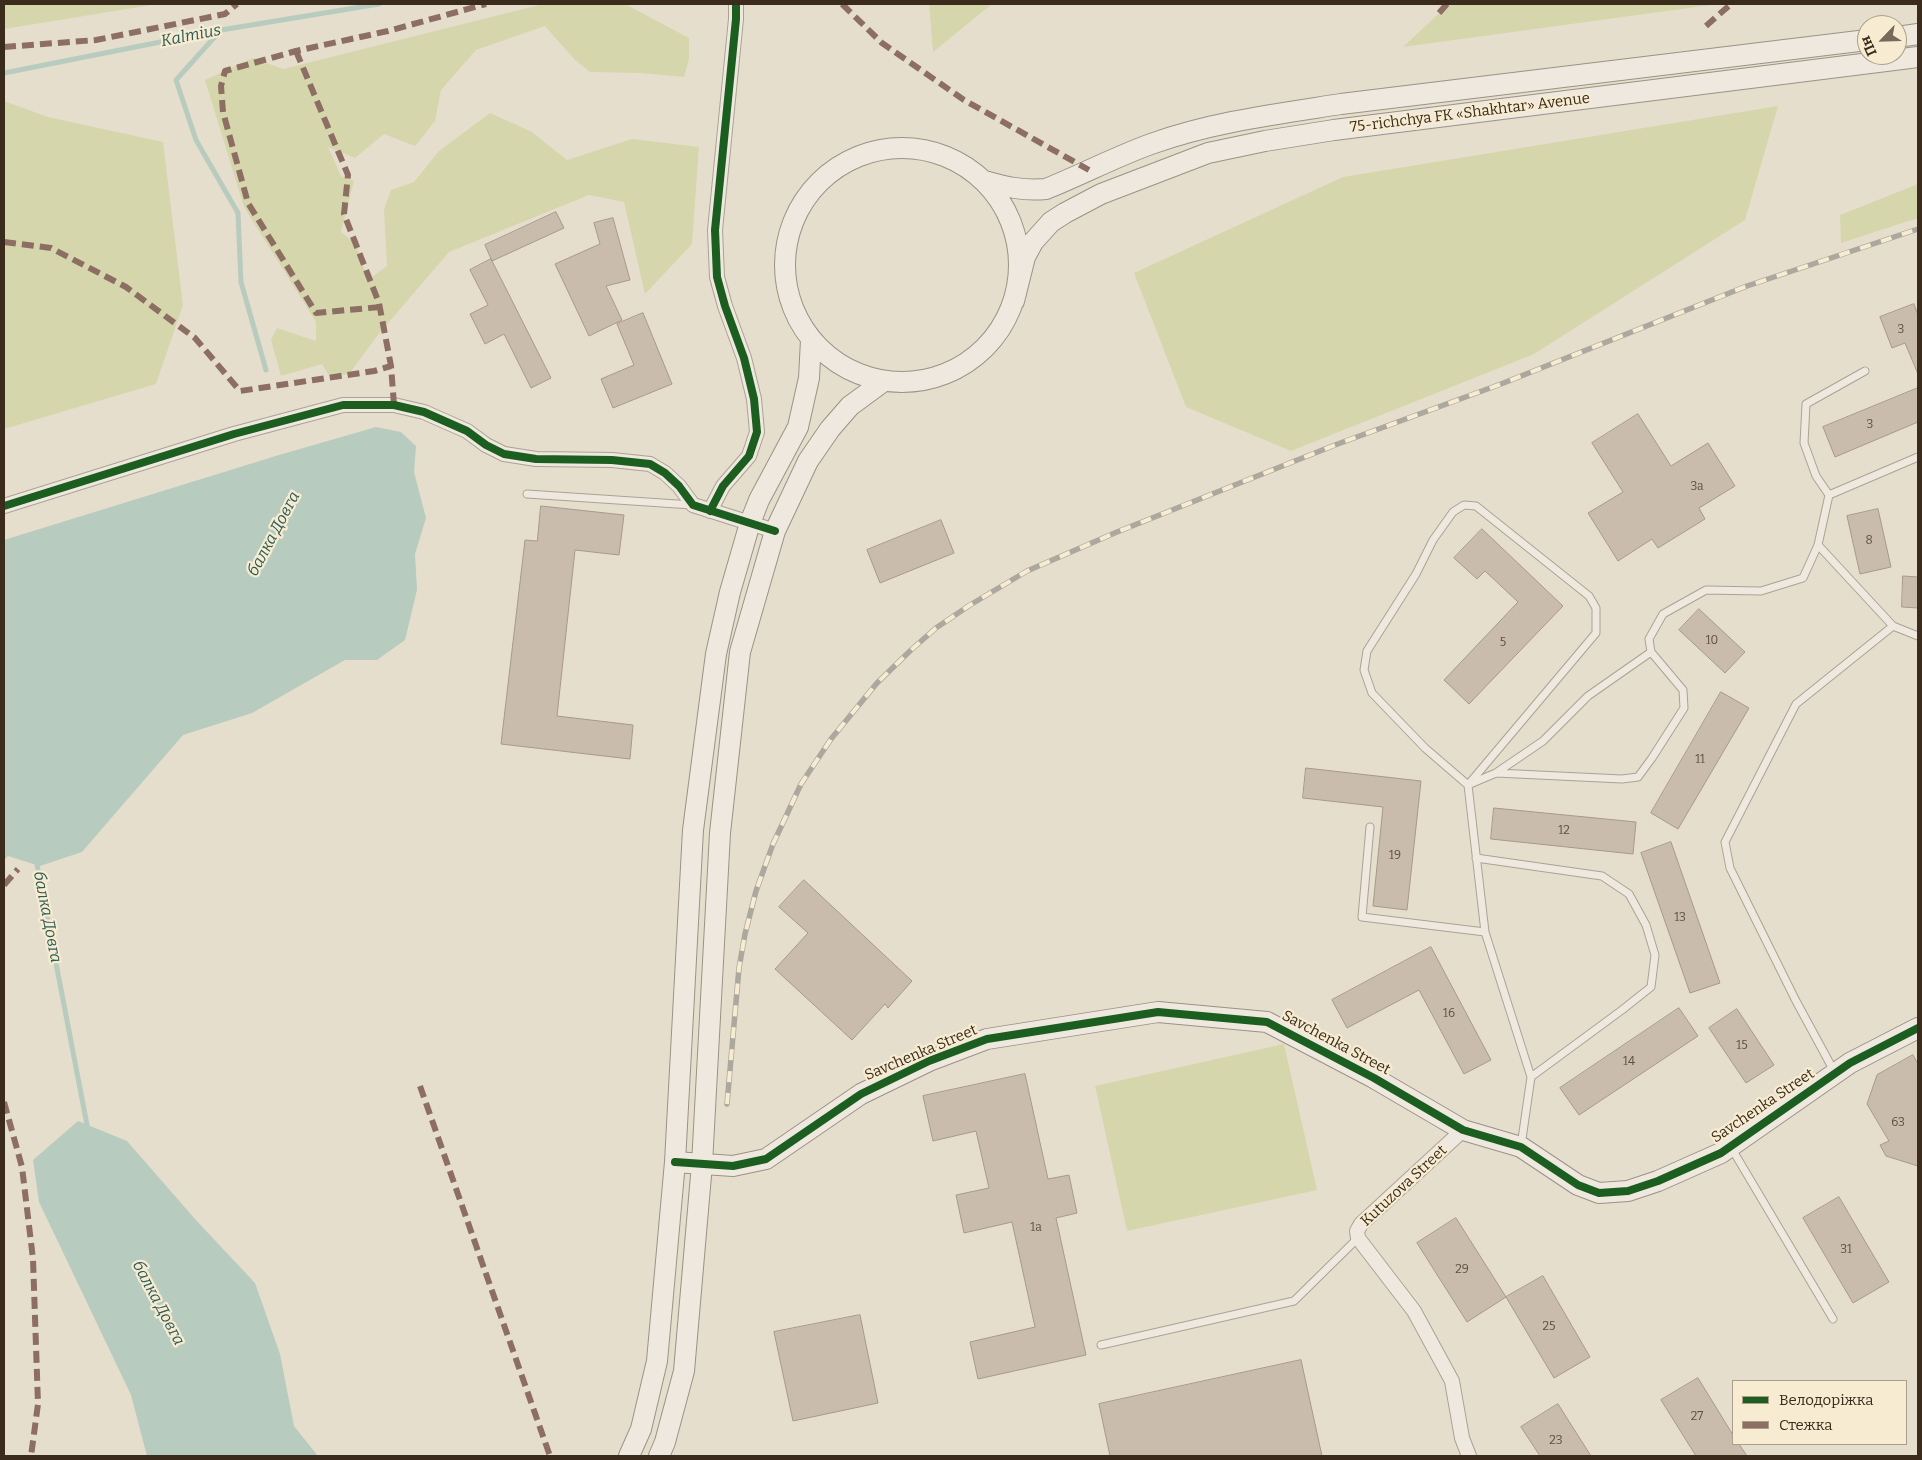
<!DOCTYPE html>
<html>
<head>
<meta charset="utf-8">
<style>
	body { margin:0 }
	#map { position:relative; width:1922px; height:1460px; overflow:hidden; background:#e6decc; font-family:Bitter,serif }
	canvas { display:block }
	.frame { position:absolute; inset:0; border:5px solid #3a2b1d; pointer-events:none }
	.legend { position:absolute; left:1732px; top:1380px; width:175px; height:65px; box-sizing:border-box; background:#f7ecd1; border:1px solid #ab9f89; margin:0; padding:6px 9px; list-style:none; font-size:15px; color:#3a2b1d }
	.legend li { display:flex; align-items:center; gap:10px; height:25px }
	.legend b { width:25px; border:1px solid #ab9f89 }
	.north { position:absolute; left:1857px; top:15px; width:50px; height:50px; box-sizing:border-box; background:#f7ecd1; border:1px solid #ab9f89; border-radius:50%; rotate:246deg; font-size:14px; font-weight:700; line-height:20px; text-align:center; color:#3a2b1d }
	.north::after { content:''; display:block; margin:auto; width:18px; height:22px; background:#766a5a; clip-path:polygon(50% 0,100% 100%,50% 72%,0 100%) }
</style>
</head>
<body>
<div id="map">
<canvas width="1922" height="1460"></canvas>
<div class="frame"></div>
<ul class="legend">
<li><b style="height:6px;background:#1b5e20"></b>Велодоріжка</li>
<li><b style="height:6px;background:#8d6e63"></b>Стежка</li>
</ul>
<div class="north">Пн</div>
</div>
<script>
const c = document.querySelector('canvas').getContext('2d');
c.lineJoin = 'round';
function fillPath(path, color) {
  c.fillStyle = color;
  c.fill(path, 'evenodd');
}
function strokePath(path, color, width, dash) {
  c.strokeStyle = color;
  c.lineWidth = width;
  c.lineCap = dash ? 'butt' : 'round';
  c.setLineDash(dash || []);
  c.stroke(path);
}
function write(font, color, halo, rows, align = 'center') {
  c.font = font + ' Bitter,serif';
  c.lineWidth = 4.5;
  c.setLineDash([]);
  c.textBaseline = 'middle';
  c.strokeStyle = halo;
  c.fillStyle = color;
  for (const [text, x, y, turn = 0] of rows) {
    c.save();
    c.translate(x, y);
    c.rotate((+turn || 0) * Math.PI / 180);
    c.textAlign = isNaN(turn) ? turn : align;
    if (halo) c.strokeText(text, 0, 0);
    c.fillText(text, 0, 0);
    c.restore();
  }
}
const green = new Path2D(`
	M4,4h154l-154,25z
	M543,4h82l64,34v21l-5,18 -44,-4 -50,-1 -16,-13 -29,-33 -69,24 -35,40 -6,31 -20,25 -31,-12 -29,24 -27,-11 13,29 13,5 -13,51 15,12 12,36 19,-14 -3,-57 7,-19 23,-8 25,-31 51,-38 42,19 35,28 65,-21 67,8 -7,97 -47,50 -21,-92 -35,-7 -140,57 -72,84 -28,38 -19,3 -8,-13 -41,12 -10,-36 6,-12 39,13v-19l-72,-115 -39,-127 48,-22 30,11z
	M929,4h63l-59,48z
	M1449,4h269l-315,43z
	M4,101l44,16 115,25 20,163 -27,79 -152,45z
	M1778,106l-33,114 -211,134 -243,97 -105,-44 -52,-134 209,-96z
	M1918,184v34l-77,25 -1,-28z
	M1284,1044l33,146 -190,41 -32,-145z`);
const water = new Path2D(`
	M376,427l25,5 15,14 -2,26 12,46 -11,36 2,36 -12,50 -28,20h-32l-93,53 -69,22 -101,117 -42,14 -32,-10 -4,4v-320l275,-85z
	M78,1121l49,20 68,78 60,64 25,71 14,72 24,30h-171l-16,-61 -92,-193 -6,-42z`);
const stream = new Path2D(`
	M220,31l-44,49 20,60 42,73 3,69 25,88
	M4,73l217,-43 158,-26
	M36,859l52,271`);
const building = new Path2D(`
	M556,212l8,16 -72,33 -7,-16z
	M613,218l17,62 -24,6 16,34 -33,16 -34,-72 45,-20 -6,-21z
	M491,259l60,119 -20,10 -27,-54 -19,10 -15,-30 18,-9 -18,-35z
	M1914,304l4,11v59l-13,-31 -13,5 -12,-31z
	M643,313l29,71 -59,24 -12,-29 33,-14 -17,-41z
	M1918,388v34l-83,35 -12,-30z
	M1638,414l33,52 37,-23 27,43 -36,22 6,11 -47,29 -6,-9 -34,22 -30,-48 35,-21 -31,-49z
	M541,506l83,9 -5,40 -44,-5 -18,166 76,9 -3,34 -129,-15 24,-204 12,1z
	M1878,509l13,58 -31,7 -13,-58z
	M941,520l13,33 -74,30 -13,-33z
	M1482,529l81,77 -94,98 -25,-24 74,-78 -33,-31 -8,8 -23,-21z
	M1903,576l15,1v31l-16,-1z
	M1699,609l46,43 -20,21 -46,-43z
	M1721,692l28,16 -71,121 -27,-16z
	M1306,768l115,13 -14,129 -34,-4 10,-99 -80,-9z
	M1494,808l142,14 -3,32 -142,-15z
	M1671,842l49,141 -30,10 -49,-140z
	M804,880l108,101 -24,27 -3,-4 -33,36 -77,-71 33,-36 -29,-26z
	M1431,947l60,113 -27,14 -45,-84 -72,38 -15,-28z
	M1679,1008l19,28 -119,79 -19,-27z
	M1737,1009l37,56 -28,18 -37,-55z
	M1913,1055l5,9v102l-32,-10 -6,-11 9,-4 -22,-37 10,-29z
	M1025,1074l23,105 21,-4 8,38 -21,5 30,137 -108,24 -8,-37 65,-15 -23,-105 -48,11 -8,-38 33,-7 -13,-57 -43,10 -10,-45z
	M1839,1197l50,85 -36,21 -50,-85z
	M1456,1218l50,79 -39,25 -50,-79z
	M1543,1276l47,81 -36,21 -48,-81z
	M860,1315l18,88 -85,18 -19,-89z
	M1301,1360l21,96h-212l-11,-52z
	M1698,1378l35,57v9h6l8,12h-51l-35,-56z
	M1558,1404l33,52h-51l-19,-29z`);
const lane = new Path2D(`
	M527,494l165,11
	M1829,495l-13,-19 -12,-33 2,-39 59,-33
	M1893,626l-75,-81 11,-50 89,-38
	M1496,773l47,-32 45,-45 63,-44
	M1470,784l26,-11 126,6 16,-2 14,-19 32,-50 -1,-18 -32,-38 -2,-13 14,-25 43,-24 55,1 42,-13 15,-33
	M1468,785l128,-152v-25l-7,-12 -113,-90 -12,-1 -11,7 -20,28 -17,34 -49,77 -3,19 8,23 53,55 43,37 17,147 46,145 -10,69
	M1370,827l-8,90 123,15
	M1476,858l126,18 27,18 17,31 9,30 -4,32 -29,23 -91,67
	M1834,1071l-38,-70 -66,-133 -5,-26 71,-138 97,-78 25,10
	M1732,1149l101,170
	M1101,1345l193,-44 64,-63`);
const street = new Path2D(`
	M4,506l230,-72 109,-29h51l30,7 43,19 19,14 18,9 32,5 76,1 38,4 15,9 14,13 14,19 82,26
	M710,511l13,-25 26,-30 8,-24 -3,-33 -10,-41 -19,-52 -8,-29 -2,-47 21,-211v-15
	M1463,1130l-102,94 -4,7 1,7 56,73 38,70 10,57 7,18`);
const secondary = new Path2D(`
	M1897,37l21,-3
	M785 265a117 117 0 1 1 234 0a117 117 0 1 1-234 0Z
	M985,181c21,6 38,10 61,8 35,-14 69,-32 105,-45 61,-22 126,-30 190,-40l526,-64
	M1014,301l11,-44 8,-15 18,-20 14,-9 36,-19 107,-41 57,-12 69,-11 584,-73
	M675,1162l58,4 33,-7 95,-65 68,-33 58,-22 171,-27 109,10 107,56 89,52 58,17 57,38 21,8 29,-2 30,-10 63,-28 129,-90 68,-35
	M629,1456l12,-27 16,-68 18,-199 18,-332 23,-176 14,-62 20,-69 9,-23 39,-73 11,-49 2,-38
	M659,1456l6,-14 19,-71 18,-207 18,-331 20,-181 35,-121 33,-70 22,-32 20,-23 34,-25`);
const rail = new Path2D(`
	M727,1104l12,-136 6,-34 11,-43 17,-47 28,-60 30,-45 46,-56 34,-33 25,-22 34,-23 57,-34 90,-39 218,-87 166,-61 246,-98 171,-57`);
const quiet = new Path2D(`
	M842,4l40,39 82,57 125,70
	M1439,13l8,-9
	M1706,26l25,-22
	M4,47l92,-7 129,-26 12,-10
	M296,51l52,124 -4,39 35,89 12,63 3,39
	M4,242l47,6 75,39 69,51 45,53 134,-20 17,-5
	M380,307l-64,6 -68,-110 -25,-91 -2,-26 4,-15 71,-20 92,-20 98,-27
	M4,885l14,-16
	M420,1086l130,370
	M4,1102l18,65 11,92 5,145 -7,52`);
const cycleway = new Path2D(`
	M4,506l230,-72 109,-29h51l30,7 43,19 19,14 18,9 32,5 76,1 38,4 15,9 14,13 14,19 82,26
	M710,511l13,-25 26,-30 8,-24 -3,-33 -10,-41 -19,-52 -8,-29 -2,-47 21,-211v-15
	M675,1162l58,4 33,-7 95,-65 68,-33 58,-22 171,-27 109,10 107,56 89,52 58,17 57,38 21,8 29,-2 30,-10 63,-28 129,-90 68,-35`);
const numberNames = [
	["3",1901,330],
	["3",1870,425],
	["3а",1697,487],
	["8",1869,541],
	["10",1712,641],
	["5",1503,643],
	["11",1700,760],
	["12",1564,831],
	["19",1395,856],
	["13",1680,918],
	["16",1449,1014],
	["15",1742,1046],
	["14",1629,1062],
	["63",1898,1123],
	["1а",1036,1228],
	["31",1846,1250],
	["29",1462,1270],
	["25",1549,1327],
	["27",1697,1417],
	["23",1556,1441]
];
const streetNames = [
	["75-richchya FK «Shakhtar» Avenue",1470,113,-7],
	["Savchenka Street",1336,1043,28],
	["Savchenka Street",921,1053,-23],
	["Savchenka Street",1763,1106,-34],
	["Kutuzova Street",1404,1186,-43]
];
const waterNames = [
	["Kalmius",191,36,-11],
	["балка Довга",274,534,-62],
	["балка Довга",47,917,79],
	["балка Довга",158,1303,62]
];
fillPath(green, '#d6d6ad');
fillPath(water, '#b8cbbf');
strokePath(stream, '#b8cbbf', 5);
fillPath(building, '#cabcad');
strokePath(building, '#a6998b', 1);
strokePath(lane, '#aba295', 9);
strokePath(street, '#aba295', 16);
strokePath(secondary, '#9b9285', 22);
strokePath(lane, '#eee8de', 7);
strokePath(street, '#eee8de', 14);
strokePath(secondary, '#eee8de', 20);
strokePath(rail, '#ada89e', 5.5);
strokePath(rail, '#f7ecd1', 4, [11]);
strokePath(quiet, '#8d6e63', 6, [12, 6]);
strokePath(cycleway, '#1b5e20', 8);
write('12px', '#5e4f41', null, numberNames);
write('15px', '#3a2b1d', '#f7ecd1', streetNames);
write('italic 16px', '#2b5b57', '#f7ecd1', waterNames);
</script>
</body>
</html>
